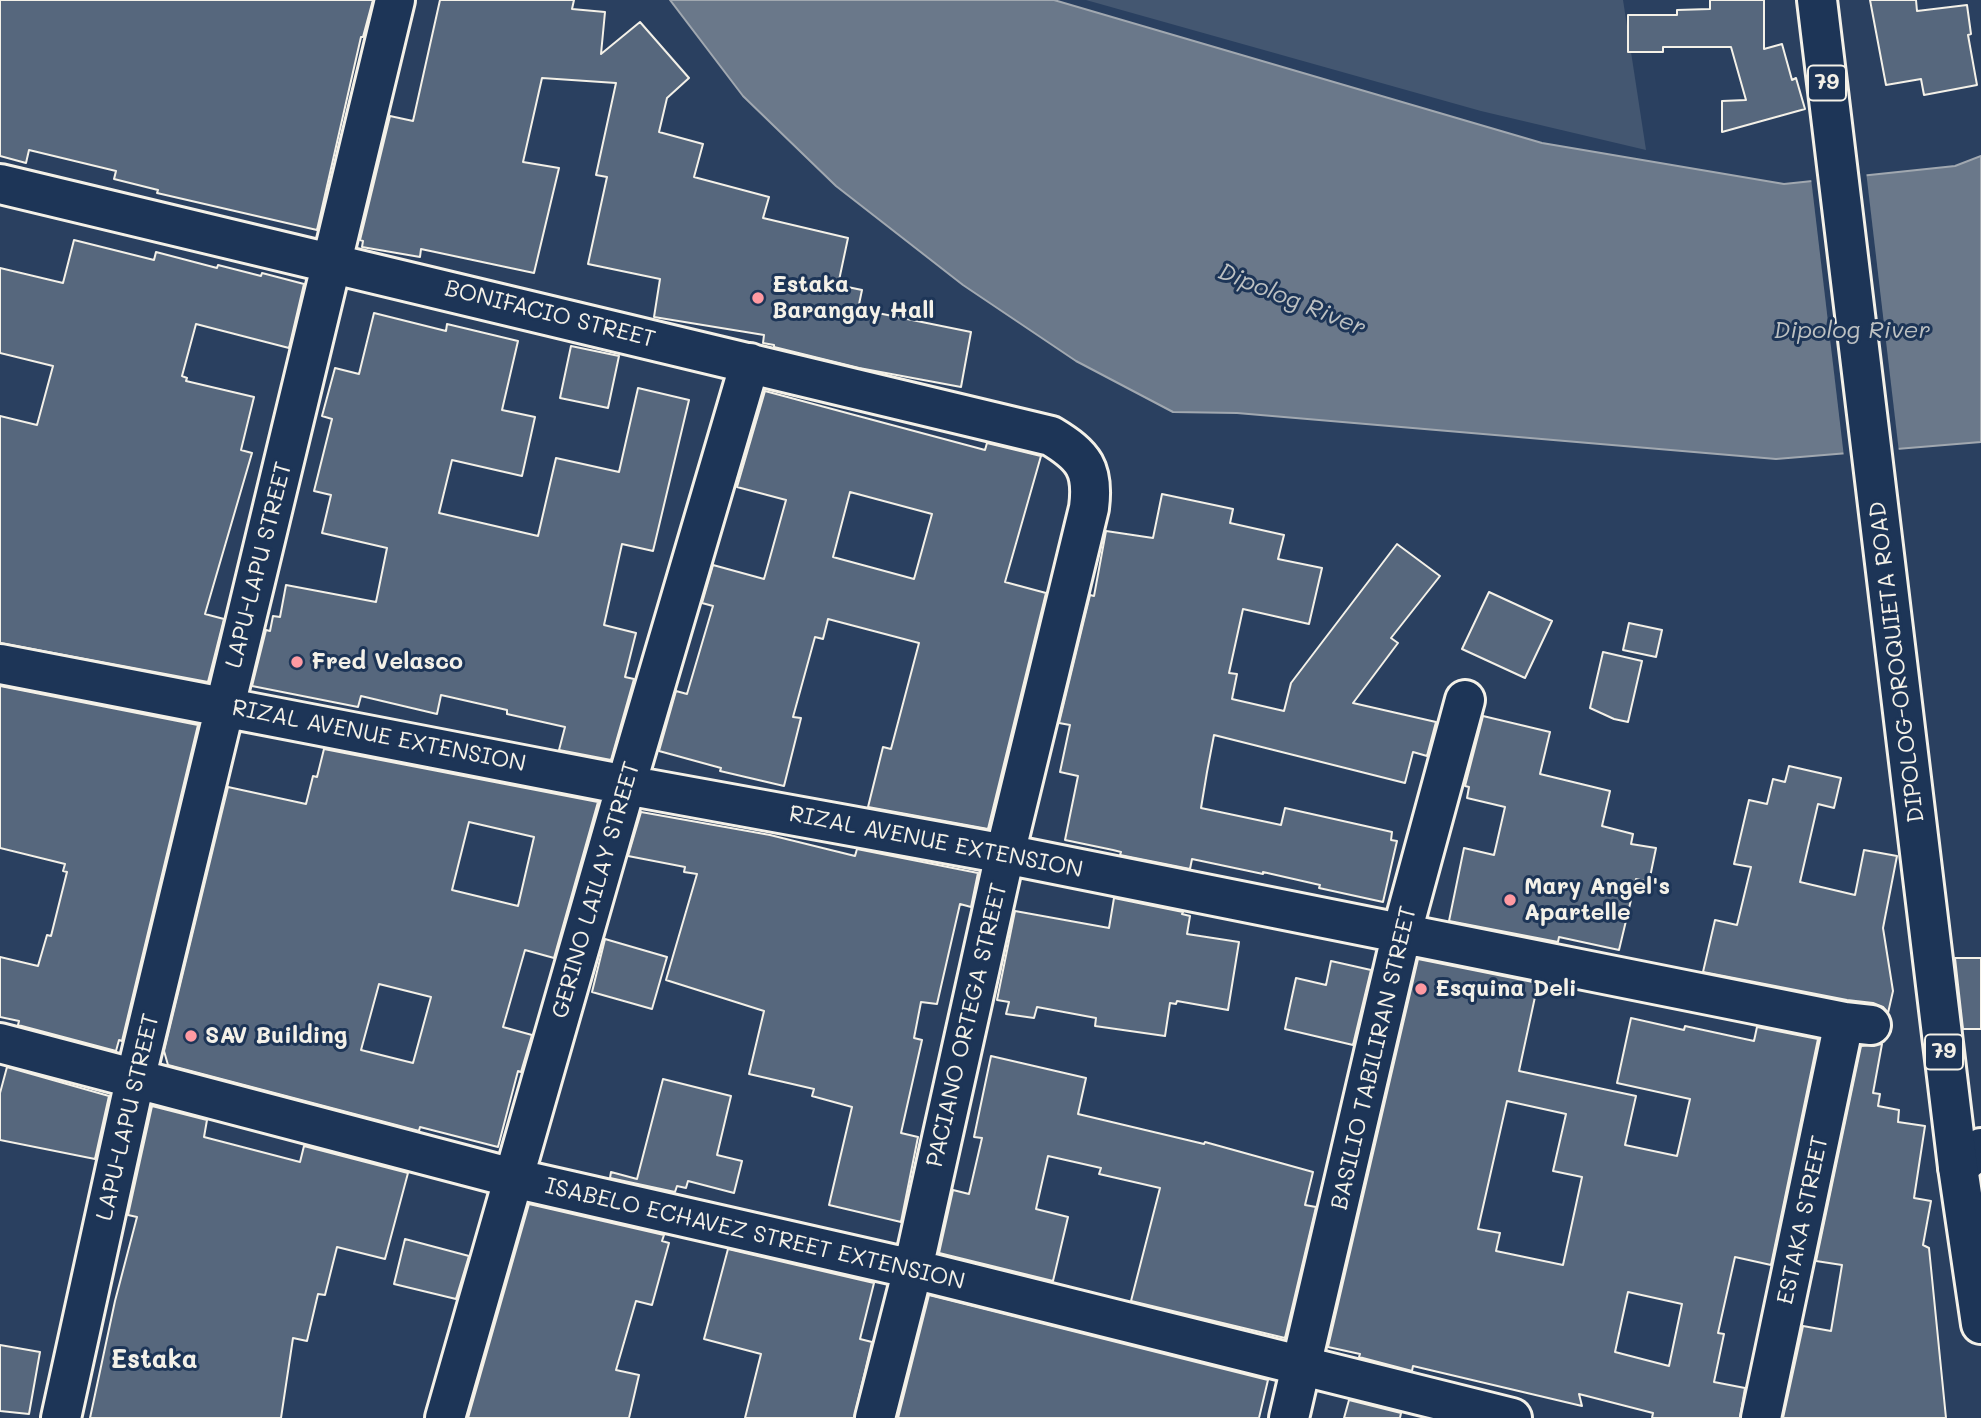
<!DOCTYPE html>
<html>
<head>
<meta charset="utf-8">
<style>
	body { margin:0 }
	canvas { display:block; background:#2a4060 }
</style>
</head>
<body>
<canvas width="1981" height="1418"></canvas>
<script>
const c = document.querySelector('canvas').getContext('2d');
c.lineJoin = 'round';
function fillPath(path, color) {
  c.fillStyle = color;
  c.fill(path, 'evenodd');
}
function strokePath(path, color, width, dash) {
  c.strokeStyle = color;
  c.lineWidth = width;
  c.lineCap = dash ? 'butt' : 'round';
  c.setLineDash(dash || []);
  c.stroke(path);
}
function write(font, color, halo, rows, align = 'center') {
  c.font = font + ' Mali,sans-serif';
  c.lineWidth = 6;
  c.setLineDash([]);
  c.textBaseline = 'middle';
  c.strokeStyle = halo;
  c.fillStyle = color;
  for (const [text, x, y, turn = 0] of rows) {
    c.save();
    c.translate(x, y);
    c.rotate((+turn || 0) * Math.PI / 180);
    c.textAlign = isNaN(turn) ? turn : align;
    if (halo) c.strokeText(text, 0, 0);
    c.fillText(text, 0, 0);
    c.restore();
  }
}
const green = new Path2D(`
	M1086,0h537l23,150 -165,-39z`);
const water = new Path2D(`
	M670,0h384l488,143 242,41 171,-18 26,-10v286l-205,17 -539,-46 -64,-1 -97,-51 -113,-76 -127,-99 -93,-90z`);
const pier = new Path2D(`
	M1866,171l33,281 -55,5 -33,-279z`);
const building = new Path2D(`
	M0,0h373l-10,37h-2l-44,193 -160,-37 1,-3 -44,-11 2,-8 -87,-21 -3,13 -26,-7z
	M440,0h134l-2,9 33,3 -4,42 39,-32 49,56 -22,20 -8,34 44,12 -9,33 75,20 -6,21 85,20 -10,47 24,5 -4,19 113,23 -10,55 -102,-19 -85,-21v-2l-11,-2 1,-8 -110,-18 6,-38 -72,-15 19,-87 -11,-2 20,-92 -74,-5 -19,84 36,6 -25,105 -113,-24 -1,8 -58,-10 1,-6 -3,-1 30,-124 23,5z
	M1710,0h54v49l18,-5 10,36 4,-2 9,31 -83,23v-31l24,-1 -15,-53h-68v5h-35v-37h49v-5l33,-1z
	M1870,0h46l1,11 50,-6 4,29 -3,1 9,50 -53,10 -3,-16 -35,6z
	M74,240l80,20 2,-8 61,16 1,-3 43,11 1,-3 42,11 -15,64 -93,-24 -14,52 5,2 -1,3 68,16 -13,53 11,3 -47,161 19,5 -16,63 -208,-39v-227l37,9 16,-59 -53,-13v-85l63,15z
	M374,313l72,18 1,-7 71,17 -16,69 33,7 -13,59 -70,-16 -13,53 99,23 18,-78 63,14 19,-84 51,12 -36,151 -31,-7 -18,81 32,8 -11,44 9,2 -23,81 -52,-10 6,-23 -58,-13v-4l-66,-15 -4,19 -76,-18 -3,11 -106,-21 14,-56 4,1 3,-15 7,1 6,-32 90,17 11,-54 -65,-15 9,-38 -17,-4 18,-72 -10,-3 13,-48 24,6z
	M571,346l48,10 -11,52 -48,-10z
	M765,391l220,59 2,-7 54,13 -36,126 41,11 -58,236 -120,-22 15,-60 8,2 28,-106 -91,-24 -5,20 -8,-2 -22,80 8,1 -17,68 -64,-15 1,-3 -62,-17 17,-60 11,3 26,-88 -11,-3 11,-38 51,14 22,-79 -49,-13zM850,492l82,22 -18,65 -81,-22z
	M1162,494l71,15 -3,14 54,12 -6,24 44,9 -13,56 -66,-15 -14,64 8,1 -5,25 52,12 7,-28 106,-139 43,32 -49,62 7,5 -45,60 83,19 -9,34 -14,-4 -8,31 -191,-48 -7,37 -6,36 80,17 4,-17 107,24 -1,8 6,1 -14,61 -64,-14 1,-3 -57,-13v2l-71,-15 -2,10 -70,-14 1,-3 -8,-2 -48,-10 13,-64 -18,-4 10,-47 -11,-2 31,-128 4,1 12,-65 47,7z
	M1489,592l63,29 -27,57 -63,-29z
	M1629,623l33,7 -6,27 -33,-7z
	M1603,652l39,9 -14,61 -14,-3 -24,-11z
	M0,686l198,39 -76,316 -3,-1 -3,11 -98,-26 1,-4 -19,-4v-60l38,9 9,-31 4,1 16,-64 -4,-1 2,-7 -65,-16z
	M1483,716l67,16 -10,42 70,17 -8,35 31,8 -2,10 25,4 -7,34 -13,-3 -17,71 -60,-13 -1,5 -109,-21 15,-73 30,7 11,-48 -38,-9 2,-11 -4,-1z
	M324,749l274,53 -44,156 -29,-8 -22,77 29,8 -11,37 -3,-1 -20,76 -78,-20 -1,4 -251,-66 -4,-14 64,-264 78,17 7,-28 4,1zM469,822l65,15 -16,69 -66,-16zM379,984l52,13 -18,66 -52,-13z
	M1789,766l52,12 -7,30 -16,-4 -18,78 55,13 9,-45 33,6 -14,72 10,63 -5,22 -5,-6 -10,-4 -26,-3 -144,-28 12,-52 22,5 14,-58 -17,-3 15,-64 18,4 6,-25 12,3z
	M641,812l129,23 85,21 2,-7 121,24 -7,34 -11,-3 -23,100 -16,-2 -7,36 8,2 -21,93 17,4 -17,85 -72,-17 23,-98 -40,-11 2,-7 -65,-15 15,-63 -98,-31 31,-106 -13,-2 1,-5 -57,-11z
	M1114,898l69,14 -1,2 8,2 -3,18 52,8 -11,68 -51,-9 -1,3 -6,-1 -5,33 -70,-10 1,-8 -59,-11 -3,11 -28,-4 3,-12 -12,-2 18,-89 94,17z
	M605,939l62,18 -15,52 -60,-17z
	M1955,958h26v71h-18z
	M1418,959l120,24 -19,88 117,25 -11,49 52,11 13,-57 -73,-16 14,-65 53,12 1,-4 69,15 3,-14 61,12 -47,226 -36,-8 -17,76 6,1 -10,48 31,6 -5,30h-88l1,-5 -74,-19 3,12 -169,-40 -1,5 -53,-14 1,-3 -32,-7zM1507,1101l59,13 -13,57 29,6 -19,88 -67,-14 4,-18 -22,-4zM1628,1292l54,12 -13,62 -54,-14z
	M1331,961l40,9 -18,75 -68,-16 11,-51 30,7z
	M1882,1044l-9,49 7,1 -2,12 21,4 -1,12 27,4 -11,72 17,3 -8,44 6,3 17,170h-163l20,-92 28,5 11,-66 -26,-4 45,-215z
	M991,1056l95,22 -8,36 126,30 1,-2 108,30 -8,33 11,2 -31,131 -154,-37 29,-113 -61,-14 2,-6 -53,-12 -12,53 32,8 -15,64 -114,-28 14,-63 16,4 13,-56 -8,-1z
	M7,1067l102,29 -14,63 -95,-19v-47z
	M663,1079l68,17 -14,59 25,6 -8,32 -46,-12 -2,7 -9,-2 -2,6 -65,-14 1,-6 26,7z
	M152,1106l55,14 -3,17 96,25 4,-16 104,27 -23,86 -48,-12 -12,48 -7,-1 -11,47 -14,-3 -12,80h-191l25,-117 22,-84 -9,-2z
	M529,1204l135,31 -2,6 7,2 -17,62 -16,-4 -20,69 23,5 -10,43h-161z
	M405,1239l64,17 -13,43 -62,-15z
	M728,1249l146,34 -14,56 12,3 -18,76h-109l16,-64 -57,-15z
	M929,1295l339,85 -9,38h-361z
	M0,1345l40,7 -11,62 -29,-3z
	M1349,1400l52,13 -1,5h-56z`);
const minor = new Path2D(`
	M0,184l1051,252c33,20 43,33 38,72l-84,346 -92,415 -38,149
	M0,664l626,121 379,69 839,168 27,3
	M0,1043l513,135 400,91 599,149
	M1958,1167l23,-19
	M61,1418l74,-338 260,-1080
	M445,1418l181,-633 124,-422
	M1289,1418l113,-486 63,-232
	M1761,1418l83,-396`);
const highway = new Path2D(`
	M1817,0l141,1167 23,157`);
const markers = [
	[758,298,7,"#ff9aa2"],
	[297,662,7,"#ff9aa2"],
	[1510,900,7,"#ff9aa2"],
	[1421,989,7,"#ff9aa2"],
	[191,1036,7,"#ff9aa2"]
];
const shields = [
	[1827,83,38],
	[1944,1052,38]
];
const shieldNames = [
	["79",1827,83],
	["79",1944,1052]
];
const poiNames = [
	["Estaka",772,285],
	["Barangay Hall",772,311],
	["Fred Velasco",311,662],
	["Mary Angel's",1524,887],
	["Apartelle",1524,913],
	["Esquina Deli",1435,989],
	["SAV Building",205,1036]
];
const streetNames = [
	["BONIFACIO STREET",550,314,14],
	["LAPU-LAPU STREET",259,565,-76],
	["DIPOLOG-OROQUIETA ROAD",1897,662,-97],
	["RIZAL AVENUE EXTENSION",379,736,11],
	["RIZAL AVENUE EXTENSION",936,842,11],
	["GERINO LAILAY STREET",596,890,-74],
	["PACIANO ORTEGA STREET",967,1025,-77],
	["BASILIO TABILIRAN STREET",1374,1058,-77],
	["LAPU-LAPU STREET",128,1117,-77],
	["ESTAKA STREET",1803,1220,-78],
	["ISABELO ECHAVEZ STREET EXTENSION",755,1234,13]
];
const waterNames = [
	["Dipolog River",1292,300,22],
	["Dipolog River",1852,331]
];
const quarterNames = [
	["Estaka",154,1360]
];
fillPath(green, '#445771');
fillPath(water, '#6a788a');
strokePath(water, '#a1a8b0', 2);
fillPath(pier, '#2a4060');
fillPath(building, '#56677d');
strokePath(building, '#f4f1e8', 2);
strokePath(minor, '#f4f1e8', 44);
strokePath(highway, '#f4f1e8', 44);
strokePath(minor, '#1d3557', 38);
strokePath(highway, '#1d3557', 38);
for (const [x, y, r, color] of markers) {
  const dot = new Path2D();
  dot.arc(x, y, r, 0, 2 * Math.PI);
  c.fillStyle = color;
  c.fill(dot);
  strokePath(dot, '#1d3557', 2.5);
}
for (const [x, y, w] of shields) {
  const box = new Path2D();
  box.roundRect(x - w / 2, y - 17.5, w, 35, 5);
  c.fillStyle = '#1d3557';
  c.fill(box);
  strokePath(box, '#f4f1e8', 2);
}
write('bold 21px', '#f4f1e8', null, shieldNames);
write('bold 23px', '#f4f1e8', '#1d3557', poiNames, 'left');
write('23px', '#f4f1e8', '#1d3557', streetNames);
write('italic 24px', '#bdc1c2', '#1d3557', waterNames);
write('bold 26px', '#f4f1e8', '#1d3557', quarterNames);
</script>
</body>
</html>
